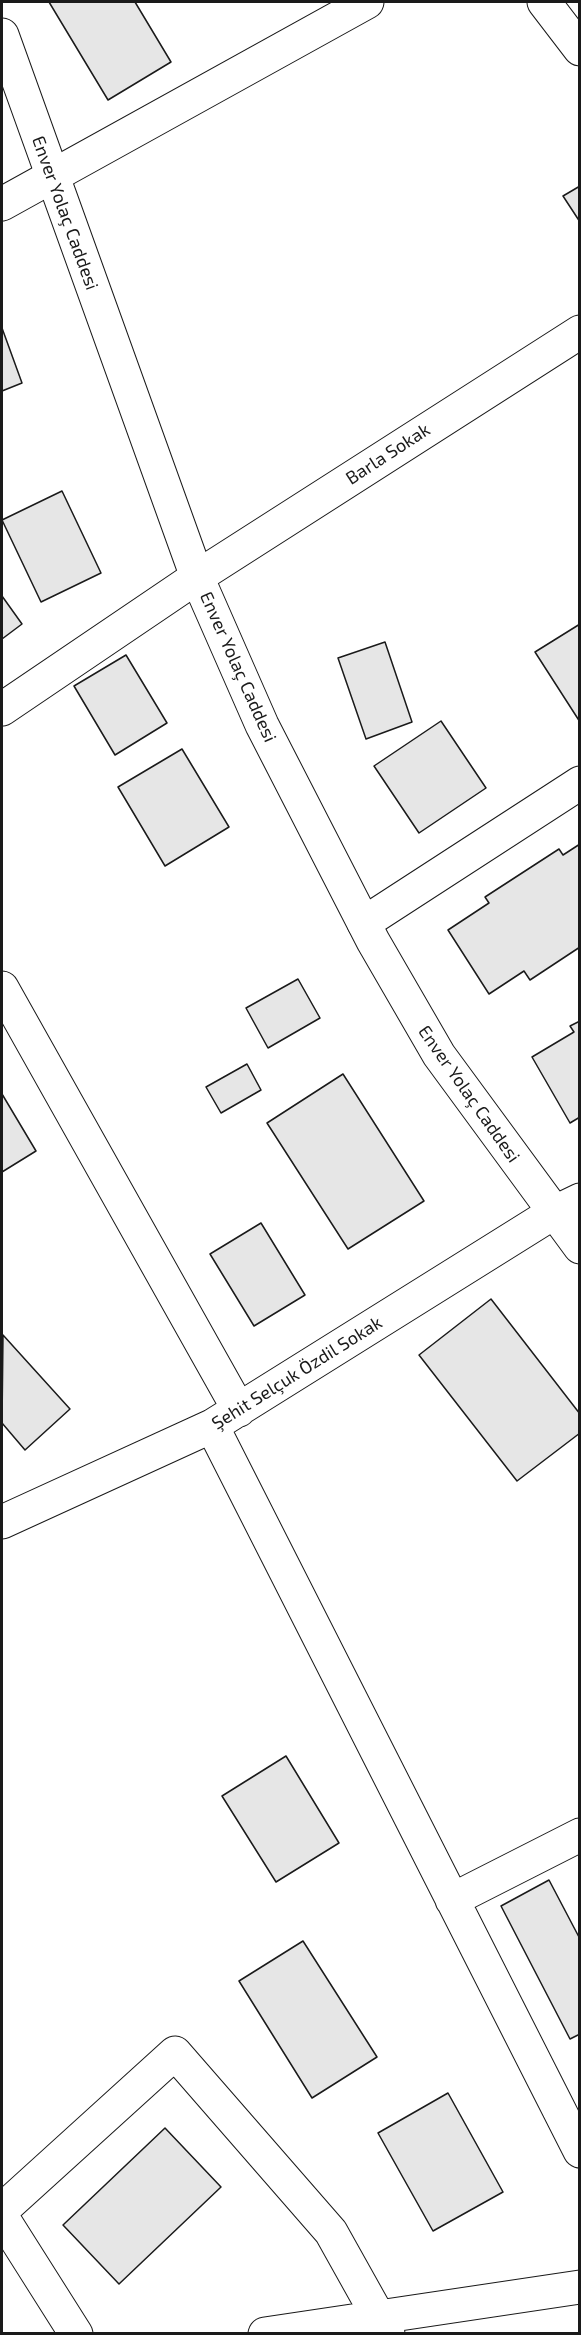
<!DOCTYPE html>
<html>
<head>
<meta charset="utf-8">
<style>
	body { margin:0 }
	#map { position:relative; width:581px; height:2335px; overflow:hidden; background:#fff; font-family:"Exo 2",sans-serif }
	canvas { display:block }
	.frame { position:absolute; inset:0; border:3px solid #1a1a1a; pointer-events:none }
</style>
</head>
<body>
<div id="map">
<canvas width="581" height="2335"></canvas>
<div class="frame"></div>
</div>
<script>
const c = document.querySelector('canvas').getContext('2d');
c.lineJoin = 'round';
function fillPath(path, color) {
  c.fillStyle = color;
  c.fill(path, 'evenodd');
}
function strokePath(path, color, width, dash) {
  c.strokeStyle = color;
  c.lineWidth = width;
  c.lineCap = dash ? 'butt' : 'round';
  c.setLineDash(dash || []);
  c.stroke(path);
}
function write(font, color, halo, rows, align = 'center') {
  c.font = font + ' "Exo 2",sans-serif';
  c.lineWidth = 4.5;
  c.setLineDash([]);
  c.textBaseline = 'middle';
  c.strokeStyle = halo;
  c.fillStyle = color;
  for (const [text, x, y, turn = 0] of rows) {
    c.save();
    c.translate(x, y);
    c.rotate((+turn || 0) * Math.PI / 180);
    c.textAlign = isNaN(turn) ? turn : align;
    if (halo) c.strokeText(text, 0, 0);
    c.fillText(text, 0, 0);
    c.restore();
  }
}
const building = new Path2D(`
	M49,2h86l36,60 -63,38z
	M580,186v36l-17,-26z
	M2,328l20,55 -20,8z
	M62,491l39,82 -60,29 -39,-82z
	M2,596l20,28 -20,15z
	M580,624v98l-45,-70z
	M385,642l27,80 -46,17 -28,-81z
	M126,655l41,68 -52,32 -41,-69z
	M441,721l45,67 -67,45 -45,-67z
	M182,749l47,78 -64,39 -47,-79z
	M580,844v103l-50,33 -6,-9 -35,23 -41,-64 41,-27 -4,-6 74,-48 4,6z
	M298,979l22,39 -52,30 -22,-40z
	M580,1021v96l-10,6 -38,-66 42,-25 -4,-6z
	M247,1064l14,26 -40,23 -15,-26z
	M343,1074l81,127 -76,48 -81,-126z
	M2,1094l34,57 -34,21z
	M261,1223l44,72 -51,31 -44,-72z
	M491,1299l89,115v19l-63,48 -98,-126z
	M3,1335l67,74 -45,41 -23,-27z
	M286,1756l53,87 -63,39 -54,-86z
	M549,1880l31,59v95l-10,5 -69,-133z
	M303,1941l74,116 -65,41 -73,-117z
	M448,2093l55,99 -70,39 -55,-98z
	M165,2128l56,59 -102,97 -56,-59z`);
const street = new Path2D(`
	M544,2l36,47
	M2,204l365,-202
	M2,709l195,-132 383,-245
	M364,923l216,-140
	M2,988l237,422
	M212,1426l368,725
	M2,1522l210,-96 341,-213 27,-13
	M452,1900l128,-65
	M2,2210l173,-157 156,179 57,102
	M2,2217l74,117
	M265,2334l315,-47`);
const secondary = new Path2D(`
	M2,35l195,542 65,148 111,216 66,114 141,192`);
const streetNames = [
	["Enver Yolaç Caddesi",65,213,70],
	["Barla Sokak",388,454,-33],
	["Enver Yolaç Caddesi",238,667,66],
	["Enver Yolaç Caddesi",469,1094,55],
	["Şehit Selçuk Özdil Sokak",297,1373,-32]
];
fillPath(building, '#e6e6e6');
strokePath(building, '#1a1a1a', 1.5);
strokePath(street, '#1a1a1a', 35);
strokePath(secondary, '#1a1a1a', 35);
strokePath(street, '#fff', 33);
strokePath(secondary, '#fff', 33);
write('18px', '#1a1a1a', '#fff', streetNames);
</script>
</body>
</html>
